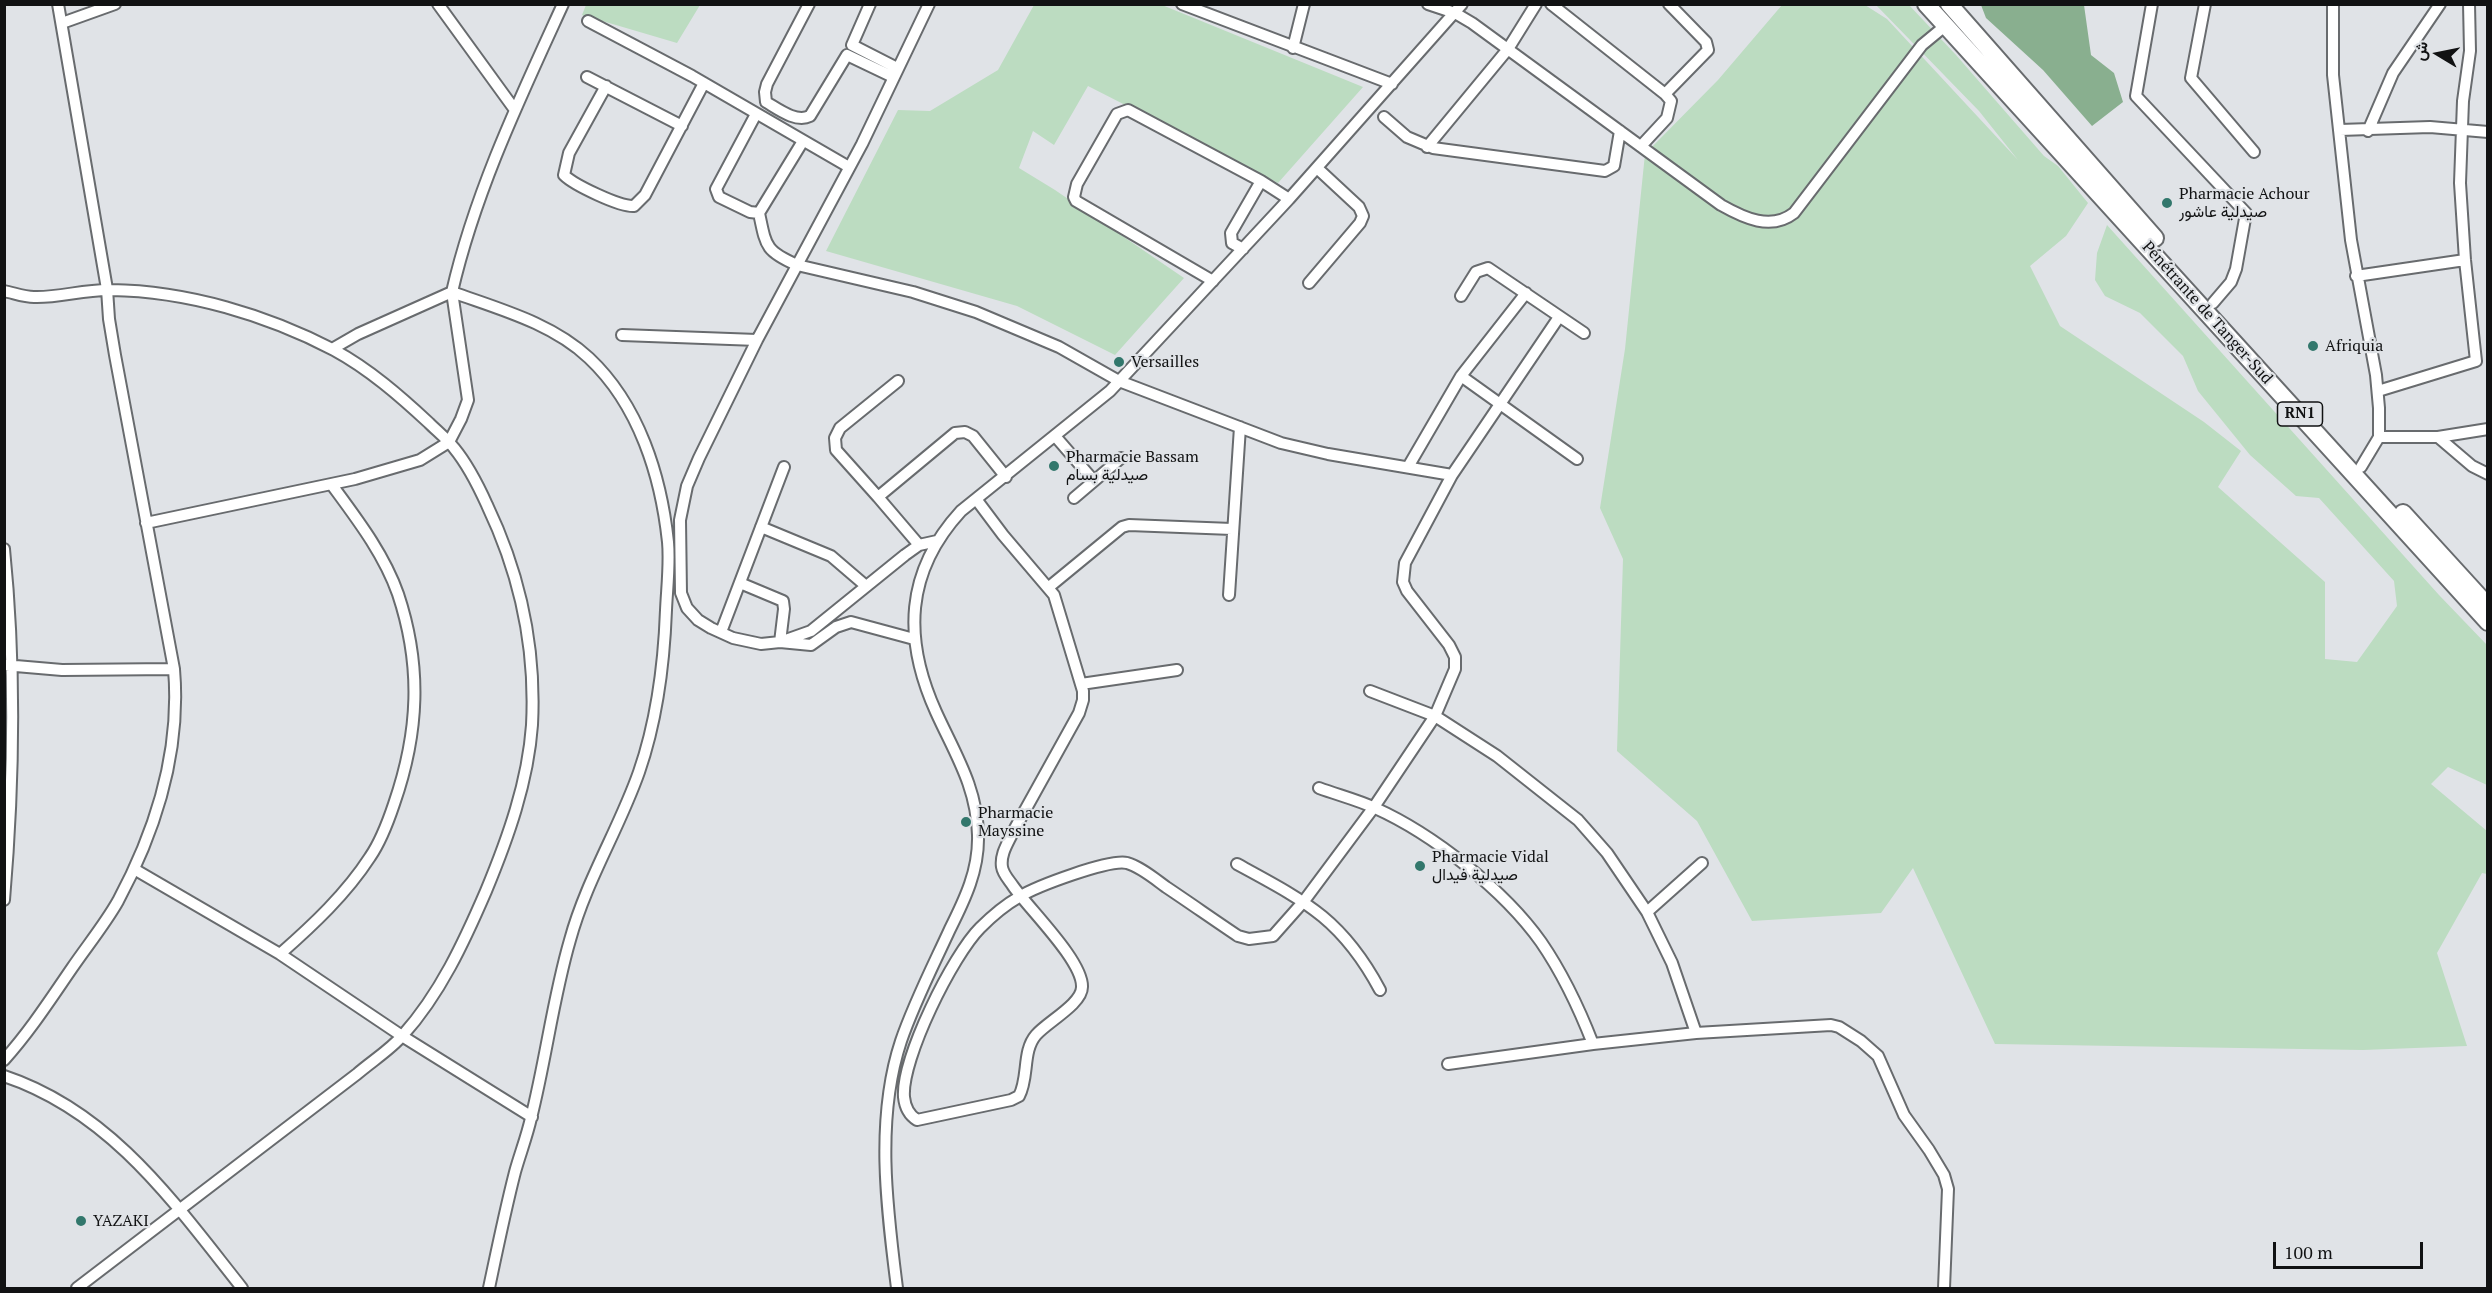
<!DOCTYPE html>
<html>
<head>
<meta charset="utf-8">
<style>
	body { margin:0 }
	#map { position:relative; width:2492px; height:1293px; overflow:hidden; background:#e0e3e7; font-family:"PT Serif",Vazirmatn,serif }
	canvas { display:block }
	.frame { position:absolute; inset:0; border:6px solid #111213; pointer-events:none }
	.north { position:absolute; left:2408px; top:24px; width:60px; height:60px; -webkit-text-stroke:4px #e0e3e7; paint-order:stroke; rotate:280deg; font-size:16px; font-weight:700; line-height:24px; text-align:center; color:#111213 }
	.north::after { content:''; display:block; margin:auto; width:21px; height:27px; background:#111213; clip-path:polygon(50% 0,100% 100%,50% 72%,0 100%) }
	.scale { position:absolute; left:2273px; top:1242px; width:150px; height:27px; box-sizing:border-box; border:3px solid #111213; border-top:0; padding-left:8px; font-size:18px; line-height:21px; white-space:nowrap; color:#111213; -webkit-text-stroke:4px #e0e3e7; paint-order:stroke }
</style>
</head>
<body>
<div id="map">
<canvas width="2492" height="1293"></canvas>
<div class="frame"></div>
<div class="north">ش</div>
<div class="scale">100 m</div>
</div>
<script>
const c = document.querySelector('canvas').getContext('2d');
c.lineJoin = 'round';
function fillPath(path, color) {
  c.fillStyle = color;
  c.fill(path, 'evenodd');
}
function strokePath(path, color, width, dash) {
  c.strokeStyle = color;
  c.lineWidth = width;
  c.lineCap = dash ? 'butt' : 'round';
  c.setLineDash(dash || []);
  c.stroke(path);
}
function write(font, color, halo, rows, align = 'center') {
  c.font = font + ' "PT Serif",Vazirmatn,serif';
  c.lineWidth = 4.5;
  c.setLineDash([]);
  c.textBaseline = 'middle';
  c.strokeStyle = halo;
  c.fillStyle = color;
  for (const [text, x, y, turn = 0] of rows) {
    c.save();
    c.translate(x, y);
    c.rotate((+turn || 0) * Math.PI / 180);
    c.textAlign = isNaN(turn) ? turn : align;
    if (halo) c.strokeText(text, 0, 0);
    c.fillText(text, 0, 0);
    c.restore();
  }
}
const green = new Path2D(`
	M586,5h114l-23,38 -95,-28z
	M1034,5h128l201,82 -85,96 -190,-97 -34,59 -21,-14 -14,37 36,22 129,88 -69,77 -98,-49 -191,-55 72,-141 32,1 68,-41z
	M1782,5h83l22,14 131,141 -39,-49 -103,-106h33l47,50 88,101 14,10 30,37 -22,33 -36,30 30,60 144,96 37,29 -23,36 107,95v77l32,3 40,-56 -3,-25 -75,-83 -23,-2 -46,-41 -52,-64 -15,-35 -43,-43 -35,-17 -10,-16 2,-27 10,-28 332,370 48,50v140l-39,-18 -17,17 56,47v43l-5,-1 -45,80 30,93 -104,4 -368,-6 -82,-176 -32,45 -129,8 -55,-100 -80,-70 6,-192 -23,-51 25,-159 20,-195 73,-74z`);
const forest = new Path2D(`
	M1981,5h103l7,50 23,18 9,29 -31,24 -49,-56 -57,-52z`);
const minor = new Path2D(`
	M438,4l77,106
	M809,4l-42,80 -2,8 1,10c12,7 30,21 44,14l37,-61 46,22
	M870,4l-18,41 45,23
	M929,4l-67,140 -105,196 -58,118 -12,28 -7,34 1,73 6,15 11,12 13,8 22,10 28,6 19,-2 31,-11 94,-76 14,-10 18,-4
	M1182,4l210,80
	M1428,4l27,9 17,10 249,182c23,13 50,26 73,8l128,-168 23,-19
	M1551,4l114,90 6,7 -4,17 -26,28
	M2152,4l-16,92 110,117 -10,56 -5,13 -18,21
	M2205,4l-14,74 63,74
	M2333,4v71l18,165 25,135 3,33v29l-18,30
	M588,21l104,55 157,91
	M62,23l53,-19
	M1293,48l11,-44
	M587,77l95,49
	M606,86l-37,67 -5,22c10,10 56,32 70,31l11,-11 59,-112
	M1665,94l43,-44 -2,-8 -37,-38
	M756,114l-40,75 3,8 31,15 9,1 44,-72
	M1384,117l23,20 26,11 172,23 9,-5 6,-35
	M2340,130l90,-3 58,5
	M2368,131l25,-58 47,-69
	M1427,147l81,-98 28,-45
	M759,213c7,33 6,38 38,52l116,27 63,20 83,35 60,34 162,62 47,11 124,21
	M1243,249l-11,-6 -1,-10 30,-52
	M2356,276l109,-16
	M1213,281l-137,-80 -2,-4 3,-13 40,-70 11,-4 133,71 28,18
	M1309,283l51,-60 3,-7 -4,-9 -42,-39
	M4,291c10,2 20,6 30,6 25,1 51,-8 77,-7 76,1 156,25 223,60 35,19 66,46 95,73 8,8 18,16 25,25 14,17 24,37 33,57 33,69 49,143 45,220 -4,57 -24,113 -46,166 -22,51 -46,103 -83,144 -13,15 -31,26 -46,39l-280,214
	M1461,296l15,-24 12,-4 96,65
	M622,335l135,5
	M332,349l26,-15 94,-42c23,-100 68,-194 111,-288
	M1461,376l116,83
	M2378,391l98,-30 -11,-101 -5,-77 3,-82 7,-50 -1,-47
	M1055,436l39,45
	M2379,437h59l34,29 16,8
	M2438,437l50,-8
	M1408,467l53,-91 65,-83
	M878,497l-42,-47 -1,-12 5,-10 58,-47
	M1074,498l47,-40
	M976,499l27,36 51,60 29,96v9l-4,13 -66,119c-5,11 -13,22 -11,35 1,7 7,13 11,19 16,23 70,75 69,101 0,17 -35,35 -46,48 -14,16 -7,43 -17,61l-8,4 -94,20c-8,-5 -12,-13 -13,-23 -3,-38 49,-142 76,-169 11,-11 25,-23 39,-31 18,-11 90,-38 108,-34 14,4 28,16 39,24 24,16 48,33 72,49l11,3 24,-3 31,-35 70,-94 61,-91 20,-47v-12l-6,-12 -42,-54 -4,-9 2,-19 47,-88 107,-158
	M146,523l209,-44 65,-19 29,-18 12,-23 7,-19 -16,-108c47,17 100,31 137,66 50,47 72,118 79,184 2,22 -1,46 -2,68 -2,55 -9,110 -27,162 -20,57 -53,109 -69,168 -17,58 -24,119 -39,178 -4,18 -11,36 -16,54 -10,39 -18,78 -26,116
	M761,527l70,29 35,30
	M919,545l-41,-48 77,-64 10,-1 8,4 33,41
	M4,549c12,117 10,234 0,351
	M740,583l43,18 1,8 -4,33 31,3 25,-18 15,-5 63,17
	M1049,587l73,-60 7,-2 103,4
	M1229,595l11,-168
	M721,632l63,-165
	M4,665l58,5 112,-1
	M1081,684l96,-14
	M1370,691l65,25 62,40 81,64 29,33 40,59 25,51 24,70
	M1319,788c19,7 39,12 56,20 58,26 129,82 166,134 22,32 38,66 52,102
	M1237,864c68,37 105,55 143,126
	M134,869l146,85 122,82 130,81
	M1647,912l55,-49
	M280,954c33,-29 66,-60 90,-97 11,-16 18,-35 24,-53 25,-72 28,-138 4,-210 -14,-40 -41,-75 -66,-109
	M4,1060c26,-29 46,-60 68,-92 15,-22 33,-44 46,-67 38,-71 63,-151 56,-232l-59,-314 -6,-36 -2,-30 -49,-285
	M1448,1064l145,-20 103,-11 135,-8 8,2 22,14 17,15 26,59 25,35 15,25 4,14 -4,99
	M4,1076c108,36 171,128 238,212
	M897,1288c-10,-79 -22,-169 4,-247 13,-38 32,-75 49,-112 15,-30 29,-59 28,-94 -1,-48 -23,-81 -42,-123 -33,-73 -31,-140 25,-201l149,-120 179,-192 173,-195`);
const trunk = new Path2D(`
	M1926,4l562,618
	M1949,4l206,234
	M2403,513l84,92`);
const markers = [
	[2167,203,6,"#32776c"],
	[2313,346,6,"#32776c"],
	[1119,362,6,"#32776c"],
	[1054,466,6,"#32776c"],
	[966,822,6,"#32776c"],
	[1420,866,6,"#32776c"],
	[81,1221,6,"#32776c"]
];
const shields = [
	[2300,414,45]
];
const shieldNames = [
	["RN1",2300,414]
];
const poiNames = [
	["Pharmacie Achour",2179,194],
	["صيدلية عاشور",2179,212],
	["Afriquia",2325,346],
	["Versailles",1131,362],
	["Pharmacie Bassam",1066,457],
	["صيدلية بسام",1066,475],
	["Pharmacie",978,813],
	["Mayssine",978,831],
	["Pharmacie Vidal",1432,857],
	["صيدلية فيدال",1432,875],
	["YAZAKI",93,1221]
];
const streetNames = [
	["Pénétrante de Tanger-Sud",2207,313,48]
];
fillPath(green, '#bcdcc1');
fillPath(forest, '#89af8f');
strokePath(minor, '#686b6e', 14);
strokePath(trunk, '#686b6e', 20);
strokePath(minor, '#fff', 10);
strokePath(trunk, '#fff', 16);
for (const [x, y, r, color] of markers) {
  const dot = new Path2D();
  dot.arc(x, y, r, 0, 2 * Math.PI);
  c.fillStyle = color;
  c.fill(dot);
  strokePath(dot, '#e0e3e7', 2);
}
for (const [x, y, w] of shields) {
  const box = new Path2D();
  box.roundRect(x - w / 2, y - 12, w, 24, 4.5);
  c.fillStyle = '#e0e3e7';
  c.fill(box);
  strokePath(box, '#111213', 1.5);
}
write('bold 15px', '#111213', null, shieldNames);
write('16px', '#111213', '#e0e3e7', poiNames, 'left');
write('16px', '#111213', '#e0e3e7', streetNames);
</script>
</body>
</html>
